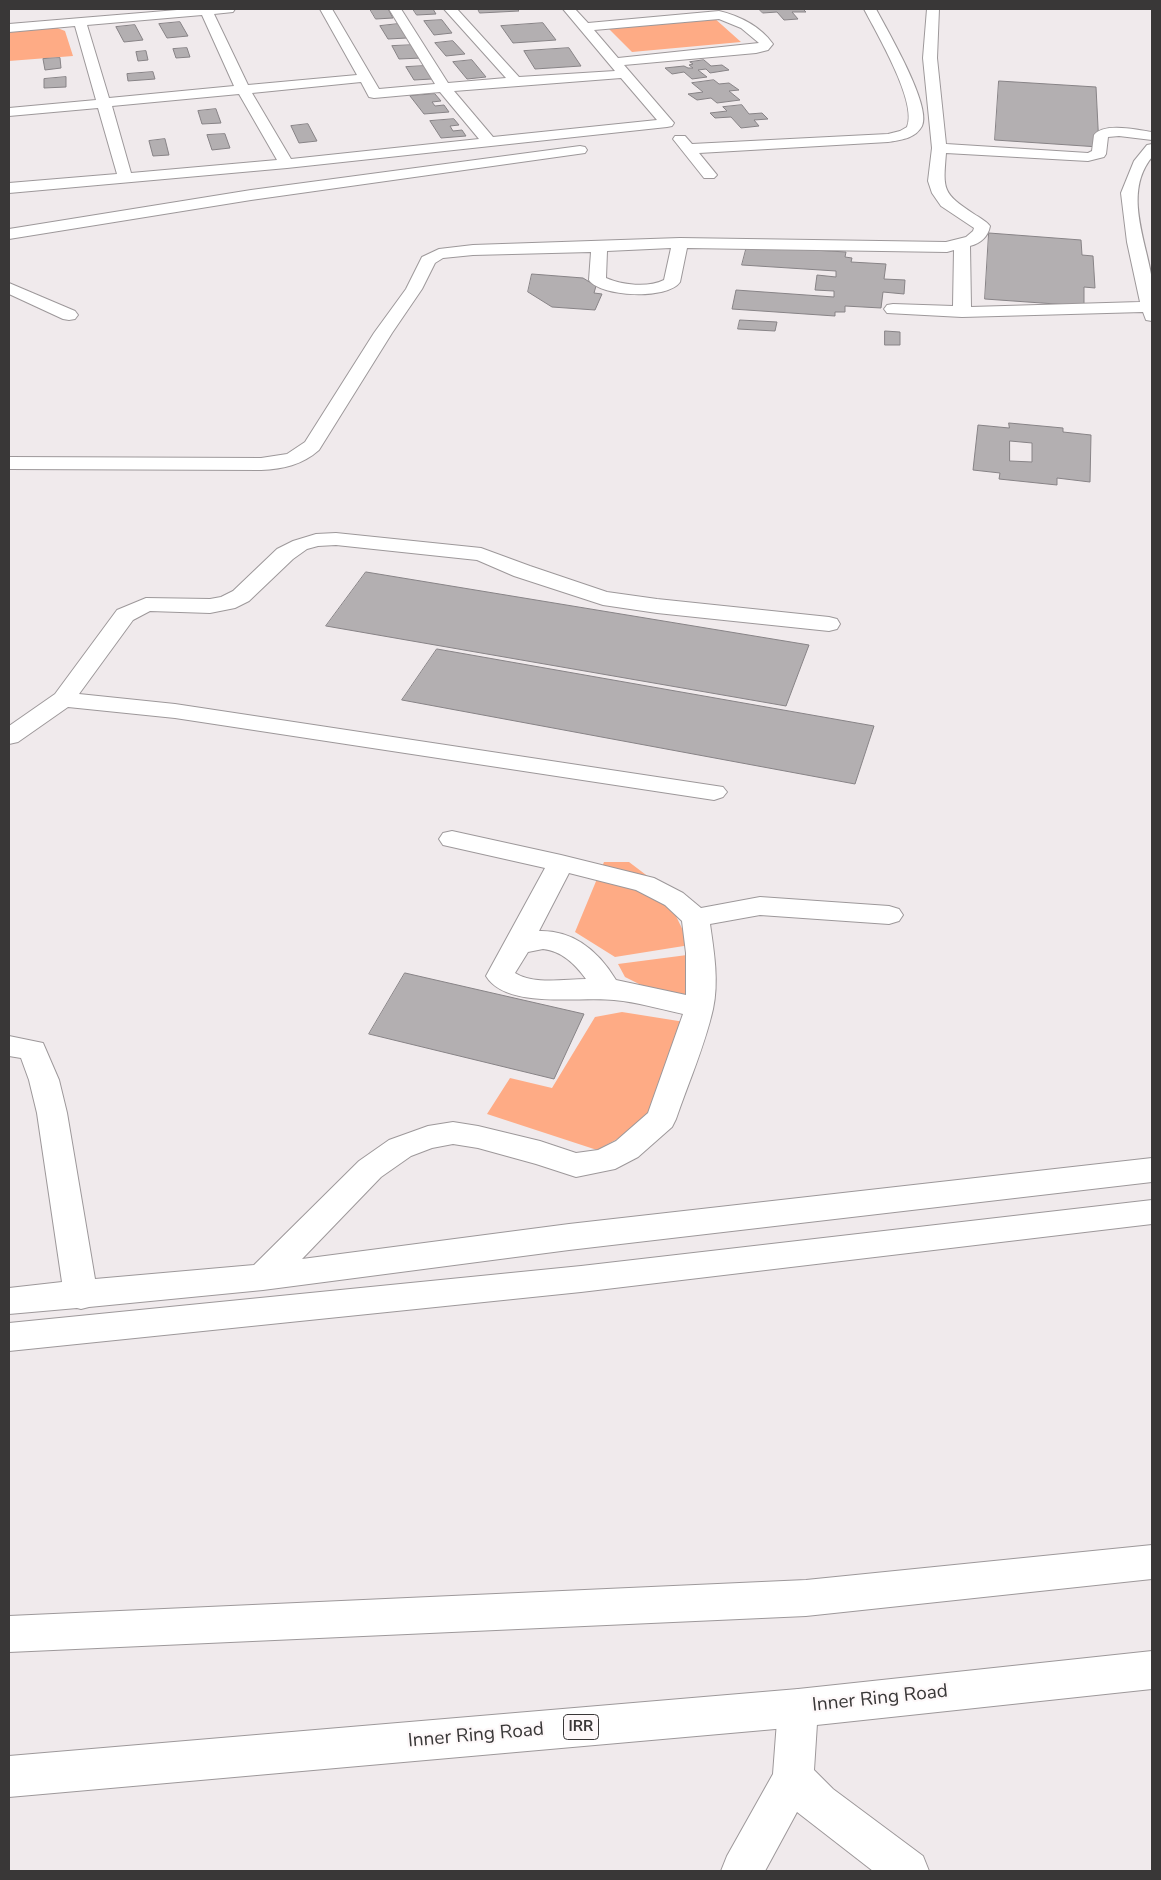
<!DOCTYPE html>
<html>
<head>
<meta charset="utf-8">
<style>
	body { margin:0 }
	#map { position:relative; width:1161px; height:1880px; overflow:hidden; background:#f0eaec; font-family:"Nunito Sans",sans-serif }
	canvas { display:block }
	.frame { position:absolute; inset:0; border:10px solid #393737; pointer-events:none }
</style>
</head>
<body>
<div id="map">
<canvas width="1161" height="1880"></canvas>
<div class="frame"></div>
</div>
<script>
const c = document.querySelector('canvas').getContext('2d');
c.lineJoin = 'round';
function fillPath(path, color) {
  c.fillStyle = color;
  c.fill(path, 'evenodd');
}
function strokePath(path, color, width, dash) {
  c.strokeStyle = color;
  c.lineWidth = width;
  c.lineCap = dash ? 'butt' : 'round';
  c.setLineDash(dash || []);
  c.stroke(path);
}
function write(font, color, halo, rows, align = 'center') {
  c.font = font + ' "Nunito Sans",sans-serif';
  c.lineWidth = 4.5;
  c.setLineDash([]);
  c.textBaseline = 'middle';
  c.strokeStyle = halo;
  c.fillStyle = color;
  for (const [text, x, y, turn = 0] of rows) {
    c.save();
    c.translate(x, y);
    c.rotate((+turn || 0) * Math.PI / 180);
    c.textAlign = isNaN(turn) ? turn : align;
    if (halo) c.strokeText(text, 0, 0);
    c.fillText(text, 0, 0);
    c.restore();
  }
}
const green = new Path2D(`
	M713,17l28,25 -109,10 -25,-25z
	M55,27l10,4 8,25 -64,5v-30z
	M604,862h25l33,25 28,58 -75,12 -40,-25z
	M687,955l4,41 -38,-5 -28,-14 -7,-13z
	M622,1012l69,11 -20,72 -39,36 -35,19 -110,-36 23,-36 42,10 43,-71z`);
const building = new Path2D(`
	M370,9h18l5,9 -17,1z
	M413,9h20l3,5 -19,1z
	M478,9h39l2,2 -39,2z
	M759,9h44l3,3h-14l6,7 -14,1 -7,-8 -14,1z
	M442,20l10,13 -18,2 -10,-14z
	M180,22l8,14 -21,2 -8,-14z
	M543,23l13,17 -43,3 -12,-17z
	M398,24l9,14 -19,1 -8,-13z
	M135,25l8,15 -19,2 -8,-15z
	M453,41l12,13 -19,2 -11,-13z
	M414,45l8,13 -23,1 -7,-13z
	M187,48l3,9 -14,1 -3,-9z
	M569,48l12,18 -46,3 -11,-18z
	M146,51l2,9 -10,1 -2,-9z
	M60,58l1,10 -16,2 -2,-11z
	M472,60l14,17 -19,2 -14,-17z
	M704,60l7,6 11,-1 7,5 -19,3 -4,-4 -8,1 9,7 -15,2 -8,-7 -12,2 -7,-6 19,-2 4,2h5l-4,-3 4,-1 -3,-2z
	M424,66l8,13 -18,1 -8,-13z
	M153,72l2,7 -27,2 -1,-7z
	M66,77v10l-22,1v-9z
	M714,80l5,4 10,-1 10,7 -10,1 11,9 -23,3 -6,-5 -14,2 -9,-6 15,-2 -11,-9z
	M999,81l97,6 3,60 -104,-7z
	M435,94l6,7 -9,1 3,4 9,-1 5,7 -25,2 -14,-18z
	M742,105l7,9 13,-1 6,6 -14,1 5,6 -18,2 -10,-11 -16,1 -5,-5 17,-2 -4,-4z
	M216,109l5,14 -19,1 -4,-13z
	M454,119l5,6 -9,1 3,5 9,-1 4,6 -25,2 -11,-17z
	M308,124l9,17 -18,2 -8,-17z
	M225,134l5,14 -18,2 -5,-15z
	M165,139l4,16 -16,1 -4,-15z
	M989,233l92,7 1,15 11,1 2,32 -11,-1v19l-99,-7z
	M747,246l99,6 -1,5 7,1 -1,4 35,2 -2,15 21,1 -1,14 -21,-2 -2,16 -36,-2v6h-10v4l-103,-7 4,-19 98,7v-6l-19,-1 2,-15 19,2v-6l-94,-6z
	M532,274l51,4 13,8 -2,7 8,1 -7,16 -43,-3 -24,-15z
	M740,320l37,2 -2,9 -37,-2z
	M885,331l15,1v13h-15z
	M1009,423l54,5v4l28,3 -1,47 -33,-4v7l-58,-6 1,-6 -27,-3 5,-45 31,3zM1010,441l22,2v19l-22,-1z
	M366,572l443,73 -23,61 -460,-80z
	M437,649l437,77 -19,58 -453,-84z
	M405,973l179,41 -30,65 -185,-45z`);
const minor = new Path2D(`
	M189,9h46l-2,3 -19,2 34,71 109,-10 -37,-66h12l47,80 56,-5 -46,-75h12l47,74 58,-5 -62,-69h13l62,68 96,-6 -52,-62h12l13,14 131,-12c21,5 41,15 54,33l-5,6 -12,3 -132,12 50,58 -2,3 -5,1 -380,41 -278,25v-10l108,-9 -19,-66 -89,8v-8l87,-8 -21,-74 -66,6v-8zM202,15l32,71 -125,12 -22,-73zM719,19l22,9 18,15 -141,15 -24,-28zM621,78l36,42 -164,17 -39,-46zM361,82l8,15 5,1 66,-6 39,47 -188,20 -39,-66zM239,94l38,66 -146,13 -19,-67z
	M864,9h12c11,21 56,97 46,117 -7,13 -22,14 -34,16l-189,11 18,22 -3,3h-10l-31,-39 2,-3h10l7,8 196,-10 12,-3 7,-4c11,-24 -31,-95 -43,-118z
	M927,9h12l-2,49 9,86 142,9 4,-2 2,-16c10,-13 44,-5 58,-3v8l-33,-4 -11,1 -2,17 -2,3 -16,4 -142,-8c-3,37 -4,40 28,61 6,4 12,7 16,12 -2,11 -9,17 -20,20l1,61 169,-5 -13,-60 -6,-49 13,-32 13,-16 5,-1v13c-29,35 -6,83 0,122 2,13 0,29 0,42l-6,-1 -3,-8 -181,5 -75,-4 -3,-4 3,-4 6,-1 60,2 1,-56 -7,2 -260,-4 -7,34c-12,18 -80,15 -91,-2l2,-28 -118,3 -30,3 -8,5 -13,26 -30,44 -73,117c-17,15 -36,19 -58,20l-252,-1v-12l252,1 26,-4 18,-12 69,-109 32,-44 16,-32 17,-8 34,-4 207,-7 266,4 20,-5 7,-6 1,-3 -33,-22 -9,-13 -4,-12 4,-33 -9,-90zM671,248l-7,32c-16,8 -42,5 -58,-2l1,-27z
	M580,146l5,1 2,3 -2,3 -334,47 -242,39v-10l242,-39z
	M9,283l66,28 3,4 -3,4 -6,1 -6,-1 -54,-25z
	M336,533l145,15 49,18 77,26 50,7 172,18 8,2 3,5 -3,5 -8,2 -172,-18 -54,-8 -89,-29 -37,-16 -141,-15 -18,1 -11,3 -14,10 -44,42 -14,7 -25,5 -60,-2 -17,9 -54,74 96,10 548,83 4,5 -4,5 -9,3 -539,-82 -107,-11 -50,35 -9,2v-18l46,-32 62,-84 29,-12 64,1 11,-2 12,-6 44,-42 16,-8 23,-7z
	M452,831l109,24 93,23 29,15 18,15 59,-11 129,9 10,3 4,6 -4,6 -10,3 -129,-9 -50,9c4,27 9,58 3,85 -8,36 -25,75 -37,110l-4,8 -34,30 -23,12 -39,8 -40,-13 -58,-16 -25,-4 -21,4 -21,8 -30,21 -79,82 267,-35 583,-66v24l-583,68 -306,40 -174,17 -8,2 -4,-1 -68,6v-26l53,-6 -25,-169 -8,-33 -8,-22 -12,-2v-20l34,7 16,37 8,33 28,166 159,-14 105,-104 30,-21 39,-14 25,-4 25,4 62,15 36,12 22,-3 18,-9 32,-28 35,-99c-23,-5 -46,-12 -69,-14 -34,-4 -107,10 -128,-24l59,-108 -102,-23 -4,-6 4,-6zM569,873l67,17 29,15 17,16 4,32v42l-70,-15c-17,-28 -42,-50 -77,-49zM543,949c19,2 32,15 43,30 -21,0 -52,6 -71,-6l13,-21z
	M1152,1200v24l-571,68 -572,59v-28l572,-57z
	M798,1689l14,5 6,14 -4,62 19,19 90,67 6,15h-56l-76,-59 -32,59h-44l6,-15 46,-82 5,-66 6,-14z`);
const highway = new Path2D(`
	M1152,1545v34l-346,37 -797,36v-36l797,-36z
	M1152,1651v38l-354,38 -789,70v-41l789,-67z`);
const shields = [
	[581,1727,35]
];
const shieldNames = [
	["IRR",581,1727]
];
const nearStreetnames = [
	["Inner Ring Road",880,1699,-6],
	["Inner Ring Road",476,1736,-5]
];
fillPath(green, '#feab85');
fillPath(building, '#b3afb1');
strokePath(building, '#878386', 1);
strokePath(minor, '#9d989a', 2);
strokePath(highway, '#9d989a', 2);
fillPath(minor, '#fff');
fillPath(highway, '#fff');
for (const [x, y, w] of shields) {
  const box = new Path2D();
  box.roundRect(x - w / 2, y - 12.5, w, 25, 4);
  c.fillStyle = '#fdf8f9';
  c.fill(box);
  strokePath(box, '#393737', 1);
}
write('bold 15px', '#393737', null, shieldNames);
write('19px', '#393737', '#fdf8f9', nearStreetnames);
</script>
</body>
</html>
